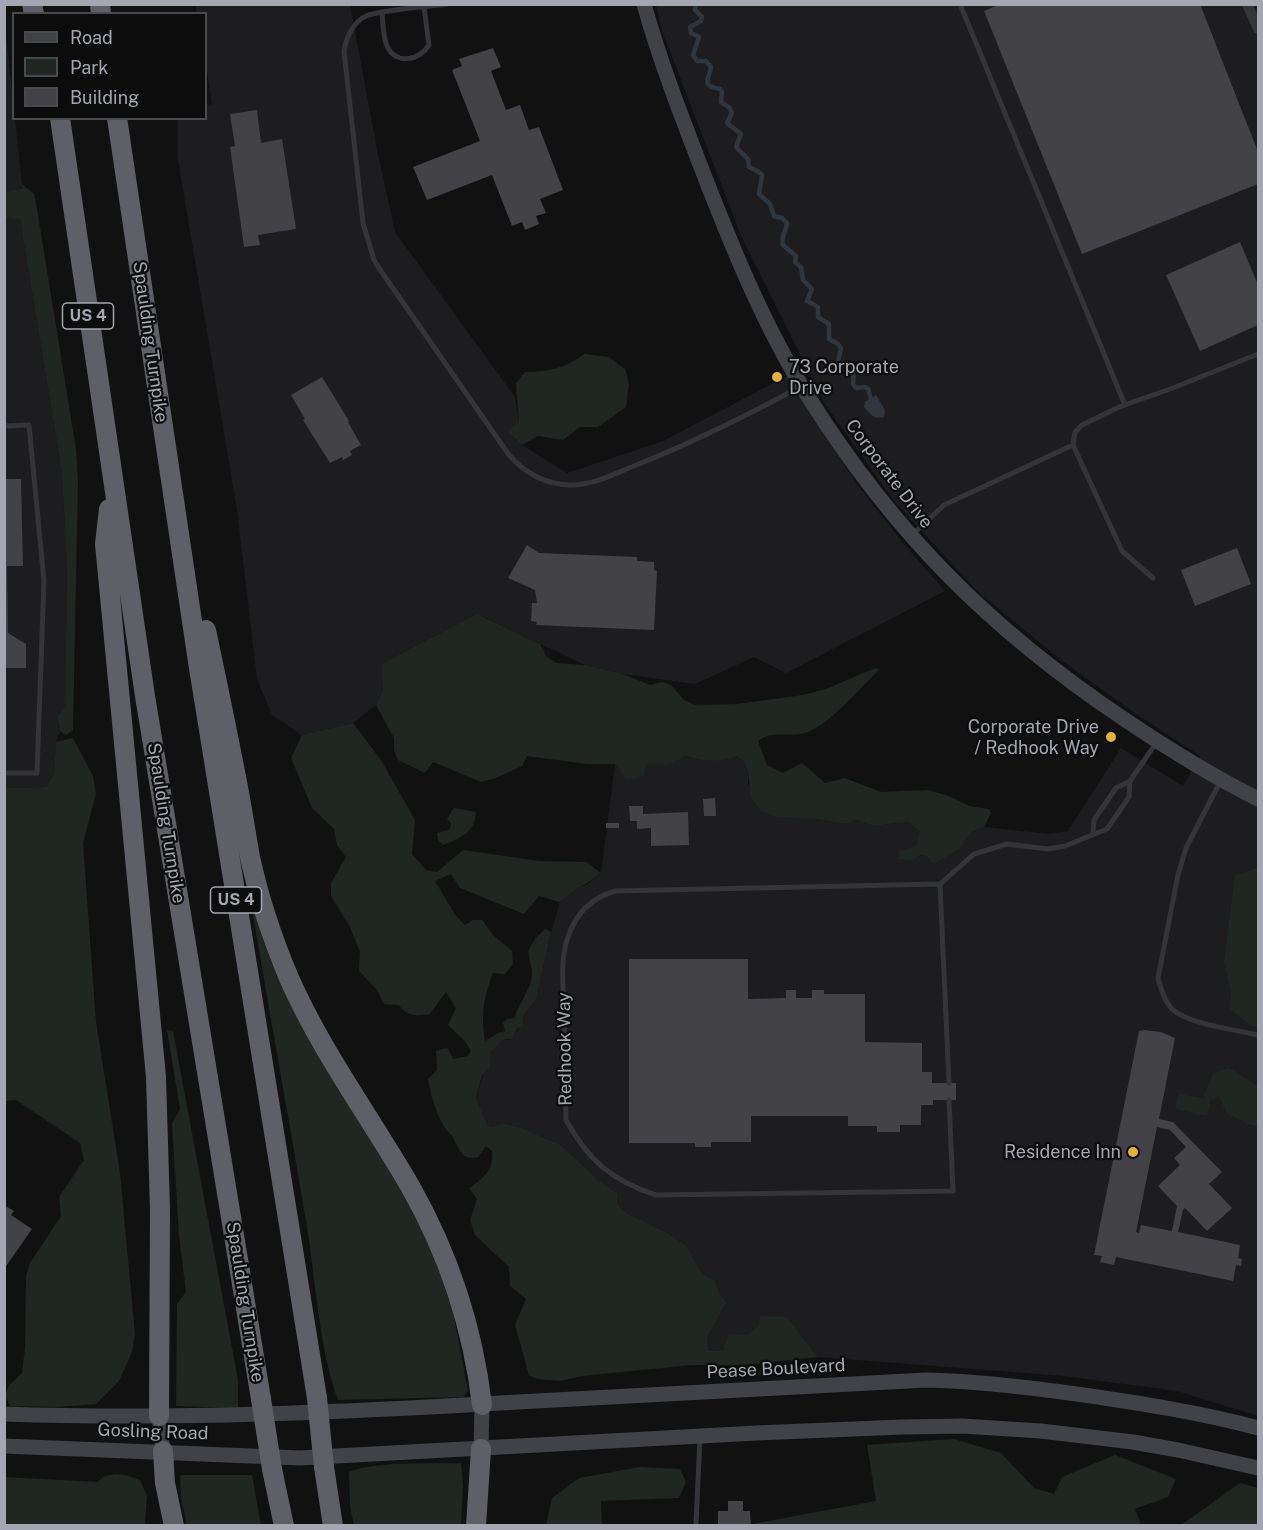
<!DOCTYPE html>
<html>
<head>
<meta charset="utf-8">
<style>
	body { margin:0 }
	#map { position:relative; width:1263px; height:1530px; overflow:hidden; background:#111112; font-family:"Public Sans",sans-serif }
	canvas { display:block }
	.frame { position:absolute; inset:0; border:6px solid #a4a7b1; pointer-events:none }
	.legend { position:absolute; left:12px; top:12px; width:195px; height:108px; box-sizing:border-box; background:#0c0c0d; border:2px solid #494a4f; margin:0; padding:8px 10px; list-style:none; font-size:18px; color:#a4a7b1 }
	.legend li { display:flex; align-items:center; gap:12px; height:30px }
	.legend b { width:30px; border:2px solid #494a4f }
</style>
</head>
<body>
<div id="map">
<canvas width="1263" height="1530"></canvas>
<div class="frame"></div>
<ul class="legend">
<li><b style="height:8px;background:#414247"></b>Road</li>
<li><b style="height:16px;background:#202621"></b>Park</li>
<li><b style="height:16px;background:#434347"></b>Building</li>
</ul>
</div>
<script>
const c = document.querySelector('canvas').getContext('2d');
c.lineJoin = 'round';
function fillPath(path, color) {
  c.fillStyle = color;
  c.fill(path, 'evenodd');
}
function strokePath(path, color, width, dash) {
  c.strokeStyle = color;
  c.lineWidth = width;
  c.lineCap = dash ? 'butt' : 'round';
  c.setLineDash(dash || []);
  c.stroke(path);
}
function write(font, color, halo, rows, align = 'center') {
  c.font = font + ' "Public Sans",sans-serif';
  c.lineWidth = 4.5;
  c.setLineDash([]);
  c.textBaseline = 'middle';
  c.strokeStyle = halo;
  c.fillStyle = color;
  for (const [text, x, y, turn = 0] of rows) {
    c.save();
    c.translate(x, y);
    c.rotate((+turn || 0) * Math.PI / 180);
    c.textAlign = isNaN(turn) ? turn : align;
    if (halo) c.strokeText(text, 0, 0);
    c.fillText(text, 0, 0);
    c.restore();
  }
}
const built = new Path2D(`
	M196,5h154l27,144 18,83 120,165 4,25 -12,9 15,14 45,28 96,-32 124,-65 27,44 43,64 46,59 42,48 -159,82 -32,-16 -59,27 -72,-10 -38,-9 -108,-51 -96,50 2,27 -7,14 -23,18 -51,12 -30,-20 -15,-36 -20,-169 -59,-350v-41l28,-1v-13l6,-1 -6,-39v-51l-9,-1z
	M656,5h602v1411l-81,-25 -113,-15 -246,-19 -31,-40 -28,7 -12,12 -24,14 -14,1 -2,-14 20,-35 -7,-8 -5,-13 -15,-10 -13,-25 -21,-14 -42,-20 -7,-9 1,-9 -20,-14 -37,-35 -39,-17 -20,-5 -11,4 -3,-1 -12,-28 14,-45 13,-13h5l16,-16 -1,-8 13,-16 15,-68 9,-30 10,-10 19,-9 12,-10 14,-109 61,-2 9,-6h52l7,6 4,10v13l66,34 33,5 9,-4 17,6 36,-4 11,10 -4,15h-5l9,8 8,2 32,-9 11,-15 13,-6 65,7 19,-3 53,-83 62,38 17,-30 -64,-42 -75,-54 -84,-69 -82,-89 -71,-99 -82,-165 -80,-207z
	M4,16l9,84 1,18 1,1 7,65 -2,34 42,256 5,94 -2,140 -8,8 3,15 -4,11 -2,32 -8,13 -41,1z`);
const green = new Path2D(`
	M22,184l12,10 3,15 39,240 2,33 -5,248 -7,5 -6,-4 -3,-15 8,-8 2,-140 -5,-94 -42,-255 -15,-2v-24l17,-4z
	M584,354l25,3 16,12 4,15 -3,23 -28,20h-18l-17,13 -25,-4 -16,9 -15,-14 12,-9 -3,-39 9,-11c22,0 42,-4 59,-18z
	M477,614l63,30 6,12 10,7 29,2 38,9 27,11 12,-3 9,3 13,15 11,5 42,-1 66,-9 23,-6 49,-21 5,1c-19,18 -49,54 -72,63 -17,7 -33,-4 -50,9l9,24 16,8 19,-10 23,20 20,-5 36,14 47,-2 21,6 20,10 20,3 2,4 -7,14 -13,6 -10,15 -26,15 -5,-2 -2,-4 -8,-2 -8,5 -13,-1v-8l17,-5 4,-14 -11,-10 -36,4 -17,-6 -9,4 -33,-5 -36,-2 -17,-6 -10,-13 -3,-26 -4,-10 -7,-6c-20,8 -32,4 -52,0 -13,9 -22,10 -37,8l-5,12 -17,4 -11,-16h-28l-60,-8 -5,10 -26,12 -15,4 -48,-20 -8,11 -27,-13 -4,-10v-12l-18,-33 7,-14 -2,-27z
	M353,723l28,37 34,60 -3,34 14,16 11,2 26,-22 76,11 47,1 15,11c-13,11 -28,16 -41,29l-21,-6 -15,18 -64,-26 -9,-14 -16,7 21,35 9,9 8,-5h9l11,15 19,16 1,13 -8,10 -12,-1c-10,26 -12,41 -8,68l13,-8 7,-2 -2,-8 4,-4 8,-1c3,-15 18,-30 17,-47 -1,-6 -3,-13 -4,-20l7,-12 10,-10 6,3 -15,68 -13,16 1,9 -8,5 -3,8 -10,2 -13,13v14l-8,8 -6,23 12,28 3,1 11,-4 20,5 39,17 37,35 20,14 -1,9 7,9 42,20 21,14 13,25 15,10 5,13 7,8 -20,35 2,14 14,-1 6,-16 19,1 11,-11 1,-8 27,1 31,40 -75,8h-51l-110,11 -22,5 -23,-2 -8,-4 -14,-50 11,-26 -16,-13 -1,-19 -34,-32 -5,-15 7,-21 -8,-11c15,-10 25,-18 23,-37l-6,-5 -8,11c-17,5 -19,-10 -26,-21 -3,-4 -7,-7 -9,-11 -8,-15 -12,-30 -15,-46l9,-9 -1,-19 11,-3 7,11 14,-3 3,-5 -7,-11 -16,-15 8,-17 -10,-16 -16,22c-14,2 -23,3 -31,-9l-15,-1 -7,-14 -18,-19 1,-19 -10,-25 -19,-31v-13l15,-26 -9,-12 -3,-16 -22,-21 -21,-50 11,-23z
	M73,738l20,38 3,18 -13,49 13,179 24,151 15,161 -3,18 -13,29 -23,23 -39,3 -47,-1 -5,-10 4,-11 13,-12 3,-25 1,-72 4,-13 31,-47 -2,-19 25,-37 -4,-17 -64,-43 -11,1v-313l41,-1 8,-13 2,-32z
	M454,808l22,4c-1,21 -16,26 -33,33l-5,-5 -1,-7 13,-4 1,-6 -4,-4z
	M1258,868v159l-9,-3 -20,-16 2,-15 -7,-31 11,-87z
	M255,895l161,320 24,57 14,45 14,74 -5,6 -125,3c-20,-56 -22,-120 -32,-179 -18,-108 -38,-215 -56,-324z
	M167,1030l6,1 65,349v28l-62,-2 1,-102 9,-12 -7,-57 -7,-112 8,-14z
	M1229,1068l29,18v40l-7,-1 -24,-11 -8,-18 -9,5 -3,15 -32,-7 4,-15 27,5 -3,-6 4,-3 6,-17z
	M954,1439l47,14 33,35 20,6 8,-17 53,-22 61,24 -8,18 -33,12 6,16 -400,1 135,-25 -9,-56z
	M461,1463l2,22 -2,40h-107l-4,-18 -1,-35c25,-11 83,-8 112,-9z
	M640,1467l40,2 6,13 -7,16 -78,3 1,24h-56l6,-27 27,-20z
	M115,1474l11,1 14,5 7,16 -2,29h-140v-48l93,5 5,-5z
	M180,1475h72l9,50h-74l-6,-27z
	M1240,1483l18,5v37h-77z`);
const water = new Path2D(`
	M876,395l9,15 -1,7c-10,3 -14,-3 -20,-10l1,-5z`);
const stream = new Path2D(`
	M696,4l-1,6 7,7 -1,4 -11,6 1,6 8,4 -6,18 4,6h9l5,6c-2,12 -11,19 9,22l2,3 -1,10 9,6 2,5 -5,10 14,11 -5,13 12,12 1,8 10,5 3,3 -3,19 11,10 4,12 8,2 5,5c-1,9 -7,14 -4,22l13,11 -1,6 6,5 2,13 9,9 -5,12 11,6v10l11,7v15l9,5 3,4 -3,14c5,5 11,4 16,8l-1,14 3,4 9,-1 3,2 4,14`);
const building = new Path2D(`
	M1000,4h200l58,148v32l-176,70 -98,-243z
	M493,48l8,19 -10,4 15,39 14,-5 9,25 10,-3 24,63 -23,9 6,14 -10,3 3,8 -14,6 -3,-8 -10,4 -20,-51 -65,25 -14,-33 67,-26 -28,-71 10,-4 -3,-7z
	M257,110l4,33 21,-4 14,90 -38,6 2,10 -16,2 -14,-100 5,-1 -5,-32z
	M1240,242l18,43v40l-58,26 -34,-76z
	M322,377l27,44 -1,1 13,23 -11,6 2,4 -9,5 -1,-3 -12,6 -27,-43 2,-1 -14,-24z
	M4,479h17l2,87h-16l1,67 18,11v24h-22z
	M527,545l12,8 98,4v4l17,1v8l3,1 -3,59 -118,-5 1,-3 -6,-1 1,-18h5l-2,-13 -27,-12z
	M1237,548l14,36 -56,22 -14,-36z
	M715,798l1,18h-12l-1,-17z
	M629,806h14v8l45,-2 1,33 -38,1v-18l-14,1v-8h-7z
	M606,823h13v5h-13z
	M629,959h119v40l38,-1v-8h10v8h16v-8h12v4h41v48l57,1v29h10v11h24v17h-23v5h-12v20h-21v7h-23v-6h-29v-10h-97v26h-40v5h-16v-4h-66z
	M1144,1030l17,2 14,6 -16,81 14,3 49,50 -13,12 23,24 -25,23 -22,-23 -2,2 -5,22 62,13 -2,13 4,1 -1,7 -5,-1 -3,16 -117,-24 -2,8 -14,-3 2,-6 -8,-1 45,-224zM1157,1127l13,3 16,17 -12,11 6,7 -22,21 19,20 -5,25 -31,-6 -2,8 -3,-1z
	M4,1205l10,6 -3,4 21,14 -28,40z
	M728,1501h15v10h7l1,15h-33v-15h10z`);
const lane = new Path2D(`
	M447,4c-20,3 -64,5 -81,12 -13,6 -20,22 -22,35l19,172 11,37 7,11 128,184c16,18 35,29 60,30 23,1 45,-11 65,-19 58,-23 112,-50 166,-79
	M960,4l165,401
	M382,13c1,10 1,24 5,33 9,20 33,14 42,-1l-5,-38
	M4,426l25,-1 15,156 -7,192h-33
	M913,534l31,-29 129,-60
	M1153,578l-31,-27 -49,-106 2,-13 7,-7 37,-18 54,-19 85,-34
	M1221,780l-35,68 -8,27 -20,103c3,11 6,22 14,31 15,15 65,21 86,26
	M1093,834l1,-14 22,-32 14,-7
	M940,884l9,199
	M949,1100l4,91 -297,4c-44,-14 -68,-35 -90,-75 -1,-37 -1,-73 -2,-110 -1,-24 -4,-51 4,-73 8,-24 23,-39 47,-46l325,-7 34,-30 33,-10 41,5 17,-3 42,-17 22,-32 1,-16 26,-38
	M696,1523l4,-85`);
const street = new Path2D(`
	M1247,4l11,25`);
const secondary = new Path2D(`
	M644,4c15,54 35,106 55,158 31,80 64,163 110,236 85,135 182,232 315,321 43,29 88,57 134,80
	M4,1414c172,6 343,-2 514,-12 136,-7 272,-14 408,-22 51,1 100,7 151,14 61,9 122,18 181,34
	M159,1416l4,35
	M4,1446l296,12 456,-25 147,-6 59,-1 79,5 92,11 45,8 80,18
	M481,1449l1,-44`);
const highway = new Path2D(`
	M32,4l2,10
	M100,4l1,10
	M60,118l85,578 116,703
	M117,118l82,550 118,730
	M109,509l-4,35 51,533 4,132 -1,207
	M206,630c10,48 20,95 29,142 6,29 10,57 15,85 9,42 23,83 39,121 32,73 81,139 121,208 38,67 63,143 72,219
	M163,1451l2,32 9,43
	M324,1467l9,59
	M272,1469l12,57
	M476,1526l5,-77`);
const highwayBridge = new Path2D(`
	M317,1398l7,69
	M261,1399l11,70`);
const markers = [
	[777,377,6,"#deb43d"],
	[1111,737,6,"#deb43d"],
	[1133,1152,6,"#deb43d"]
];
const shields = [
	[88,316,51],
	[236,900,51]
];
const shieldNames = [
	["US 4",88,316],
	["US 4",236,900]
];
const streetNames = [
	["Spaulding Turnpike",150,342,82],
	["Corporate Drive",889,474,53],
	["Spaulding Turnpike",166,823,81],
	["Redhook Way",565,1049,-91],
	["Spaulding Turnpike",245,1302,81],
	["Pease Boulevard",776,1369,-3],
	["Gosling Road",153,1432,2]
];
const poiNames = [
	["73 Corporate",789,367,"left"],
	["Drive",789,388,"left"],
	["Corporate Drive",1099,727],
	["/ Redhook Way",1099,748],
	["Residence Inn",1121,1152]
];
fillPath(built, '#1d1d1f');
fillPath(green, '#202621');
fillPath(water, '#30363d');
strokePath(stream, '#30363d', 4.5);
fillPath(building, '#434347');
strokePath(lane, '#343539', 5);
strokePath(street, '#343539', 10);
strokePath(secondary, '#414247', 15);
strokePath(highway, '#5f6067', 20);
strokePath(highwayBridge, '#5f6067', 20);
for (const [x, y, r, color] of markers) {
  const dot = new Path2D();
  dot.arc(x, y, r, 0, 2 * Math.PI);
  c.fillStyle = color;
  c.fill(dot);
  strokePath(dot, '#0c0c0d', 2);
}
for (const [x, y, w] of shields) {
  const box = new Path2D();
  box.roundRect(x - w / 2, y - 13, w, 26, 4.5);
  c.fillStyle = '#0c0c0d';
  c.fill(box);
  strokePath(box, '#a4a7b1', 1.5);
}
write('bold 16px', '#a4a7b1', null, shieldNames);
write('18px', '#a4a7b1', '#0c0c0d', streetNames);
write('18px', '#a4a7b1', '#0c0c0d', poiNames, 'right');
</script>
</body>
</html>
